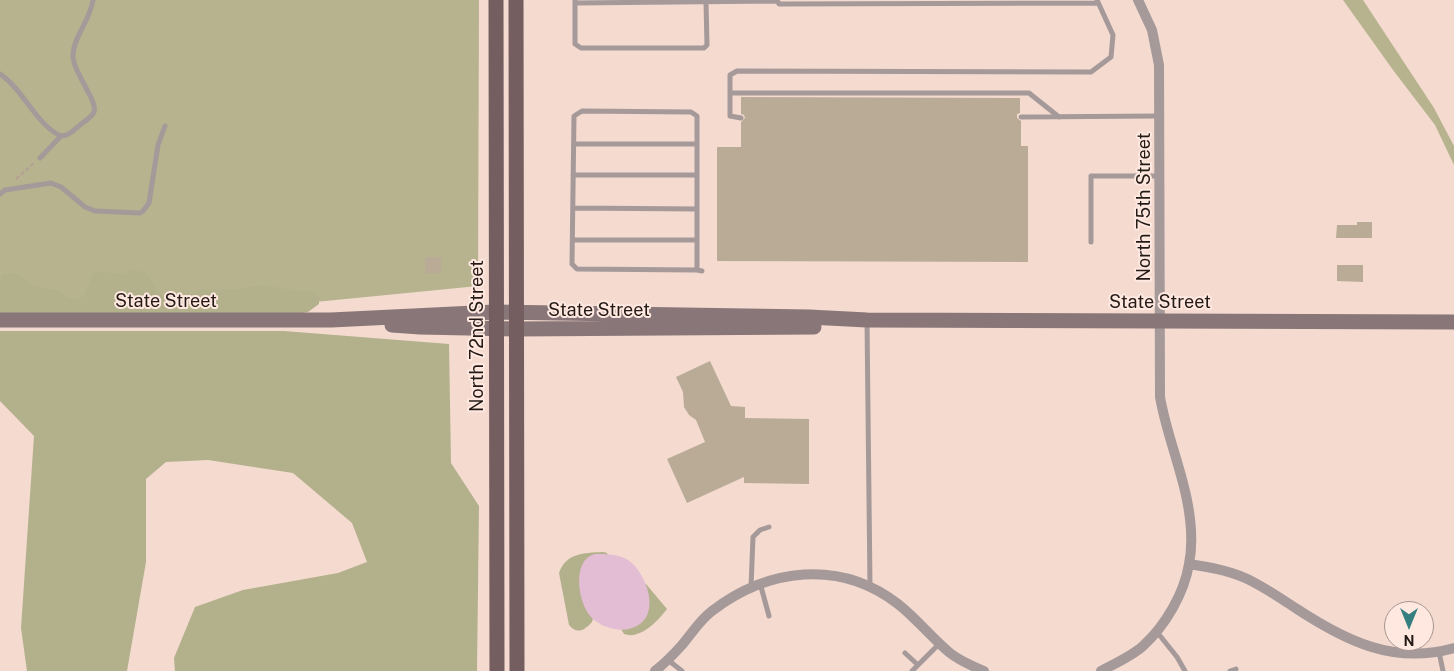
<!DOCTYPE html>
<html>
<head>
<meta charset="utf-8">
<style>
	body { margin:0 }
	#map { position:relative; width:1454px; height:671px; overflow:hidden; background:#f4dacf; font-family:"Public Sans",sans-serif }
	canvas { display:block }
	.north { position:absolute; left:1384px; top:601px; width:50px; height:50px; box-sizing:border-box; background:#fee8e0; border:1px solid #a6958f; border-radius:50%; rotate:180deg; font-size:14px; font-weight:700; line-height:20px; text-align:center; color:#231915 }
	.north::after { content:''; display:block; margin:auto; width:18px; height:22px; background:#367f80; clip-path:polygon(50% 0,100% 100%,50% 72%,0 100%) }
</style>
</head>
<body>
<div id="map">
<canvas width="1454" height="671"></canvas>
<div class="north">N</div>
</div>
<script>
const c = document.querySelector('canvas').getContext('2d');
c.lineJoin = 'round';
function fillPath(path, color) {
  c.fillStyle = color;
  c.fill(path, 'evenodd');
}
function strokePath(path, color, width, dash) {
  c.strokeStyle = color;
  c.lineWidth = width;
  c.lineCap = dash ? 'butt' : 'round';
  c.setLineDash(dash || []);
  c.stroke(path);
}
function write(font, color, halo, rows, align = 'center') {
  c.font = font + ' "Public Sans",sans-serif';
  c.lineWidth = 4;
  c.setLineDash([]);
  c.textBaseline = 'middle';
  c.strokeStyle = halo;
  c.fillStyle = color;
  for (const [text, x, y, turn = 0] of rows) {
    c.save();
    c.translate(x, y);
    c.rotate((+turn || 0) * Math.PI / 180);
    c.textAlign = isNaN(turn) ? turn : align;
    if (halo) c.strokeText(text, 0, 0);
    c.fillText(text, 0, 0);
    c.restore();
  }
}
const green = new Path2D(`
	M0,0h479l-1,286 -224,22 -254,2z
	M1343,0h20l71,108 20,38v19l-19,-40 -42,-55z`);
const forest = new Path2D(`
	M132,270c22,1 18,16 32,27l25,-2 11,-5 37,-1 17,-3h14l30,5h14l7,5v8l-11,8 -18,3h-290v-35l2,-5 8,-2 10,2 15,12 25,3 6,8 11,2 7,-5 9,-21c15,-8 23,6 39,-4z
	M0,331h284l165,13 2,119 28,43 -2,165h-302l-1,-13 21,-51 48,-17 95,-17 29,-11 -15,-39 -59,-50 -85,-13 -42,2 -20,17v83l-19,109h-100l-6,-43 13,-192 -34,-35z
	M603,552l4,1 2,4 -17,65c-7,8 -15,13 -23,3l-10,-52c7,-20 24,-20 44,-21z
	M641,582l5,2 21,25c-9,12 -27,31 -43,25l-4,-7z`);
const water = new Path2D(`
	M595,554c10,0 24,0 33,6 17,11 32,50 12,64 -7,5 -17,7 -25,5 -10,-2 -17,-5 -24,-12 -13,-14 -20,-57 4,-63z`);
const building = new Path2D(`
	M741,97l279,1v15l-3,1v4l4,3v25h7v116l-311,-1v-114h24v-25l4,-4 -1,-3 -3,-1z
	M1357,222h15v16h-36l1,-13h20z
	M425,257h16v16h-16z
	M1337,265h26v17l-26,-1z
	M710,361l21,45 14,1v11l64,1v65l-65,-1v-6l-57,26 -20,-44 38,-17 -9,-22 -7,-5 -5,-8 -1,-15 -7,-15z`);
const path = new Path2D(`
	M16,179l19,-17`);
const lane = new Path2D(`
	M575,0v44l6,4h123l3,-3 -1,-43
	M777,0l2,4 319,-1
	M575,3l202,-2
	M0,74c24,16 36,51 61,62 8,0 13,-6 19,-11 5,-4 12,-8 14,-13 4,-12 -22,-40 -21,-58 1,-18 17,-33 20,-54
	M731,93h298l30,24
	M1021,117l139,-1
	M741,118l-11,-2v-41l7,-4 354,1 20,-15 2,-22 -16,-35
	M574,144h123
	M40,158l21,-22
	M573,175h124
	M0,194l5,-4 46,-7 10,4 24,20 10,4 45,2 3,-2 6,-8 9,-58 7,-19
	M573,208l124,1
	M573,240h124
	M1091,242v-66h69
	M697,270l-120,-1 -5,-5 2,-148 8,-5 109,1 6,4v154l5,1
	M867,321l3,266
	M760,583l9,33
	M751,587l2,-50 7,-7 9,-3
	M1157,632l20,25 8,14
	M1439,652l4,19
	M905,653l13,12
	M668,660l14,11
	M912,671l27,-27
	M1230,671l6,-2`);
const street = new Path2D(`
	M1189,564c19,3 38,6 56,14 18,8 35,20 52,31 49,32 97,56 157,39
	M655,671c10,-8 19,-17 27,-26 10,-12 18,-25 30,-34 56,-43 128,-52 186,-7 19,15 34,34 52,49 10,8 22,13 34,18
	M1101,671c13,-7 31,-15 42,-25 22,-20 41,-52 46,-82 4,-20 2,-44 -2,-64 -7,-35 -21,-68 -27,-103l-1,-332 -7,-35 -14,-30`);
const secondary = new Path2D(`
	M0,320h331l164,-8 314,5 58,3 587,2
	M392,325l28,2 96,2 298,-2`);
const primary = new Path2D(`
	M496,0l1,671
	M516,0l1,671`);
const streetNames = [
	["North 75th Street",1144,207,-90],
	["State Street",166,301],
	["State Street",1160,302],
	["State Street",599,310],
	["North 72nd Street",477,336,-90]
];
fillPath(green, '#b6b38e');
fillPath(forest, '#b3b18c');
fillPath(water, '#e2bdd3');
fillPath(building, '#baab97');
strokePath(path, '#b49f96', 2, [4, 2.5]);
strokePath(lane, '#a5999a', 5);
strokePath(street, '#a5999a', 10);
strokePath(secondary, '#887678', 15);
strokePath(primary, '#745e60', 15);
write('18px', '#231915', '#fee8e0', streetNames);
</script>
</body>
</html>
